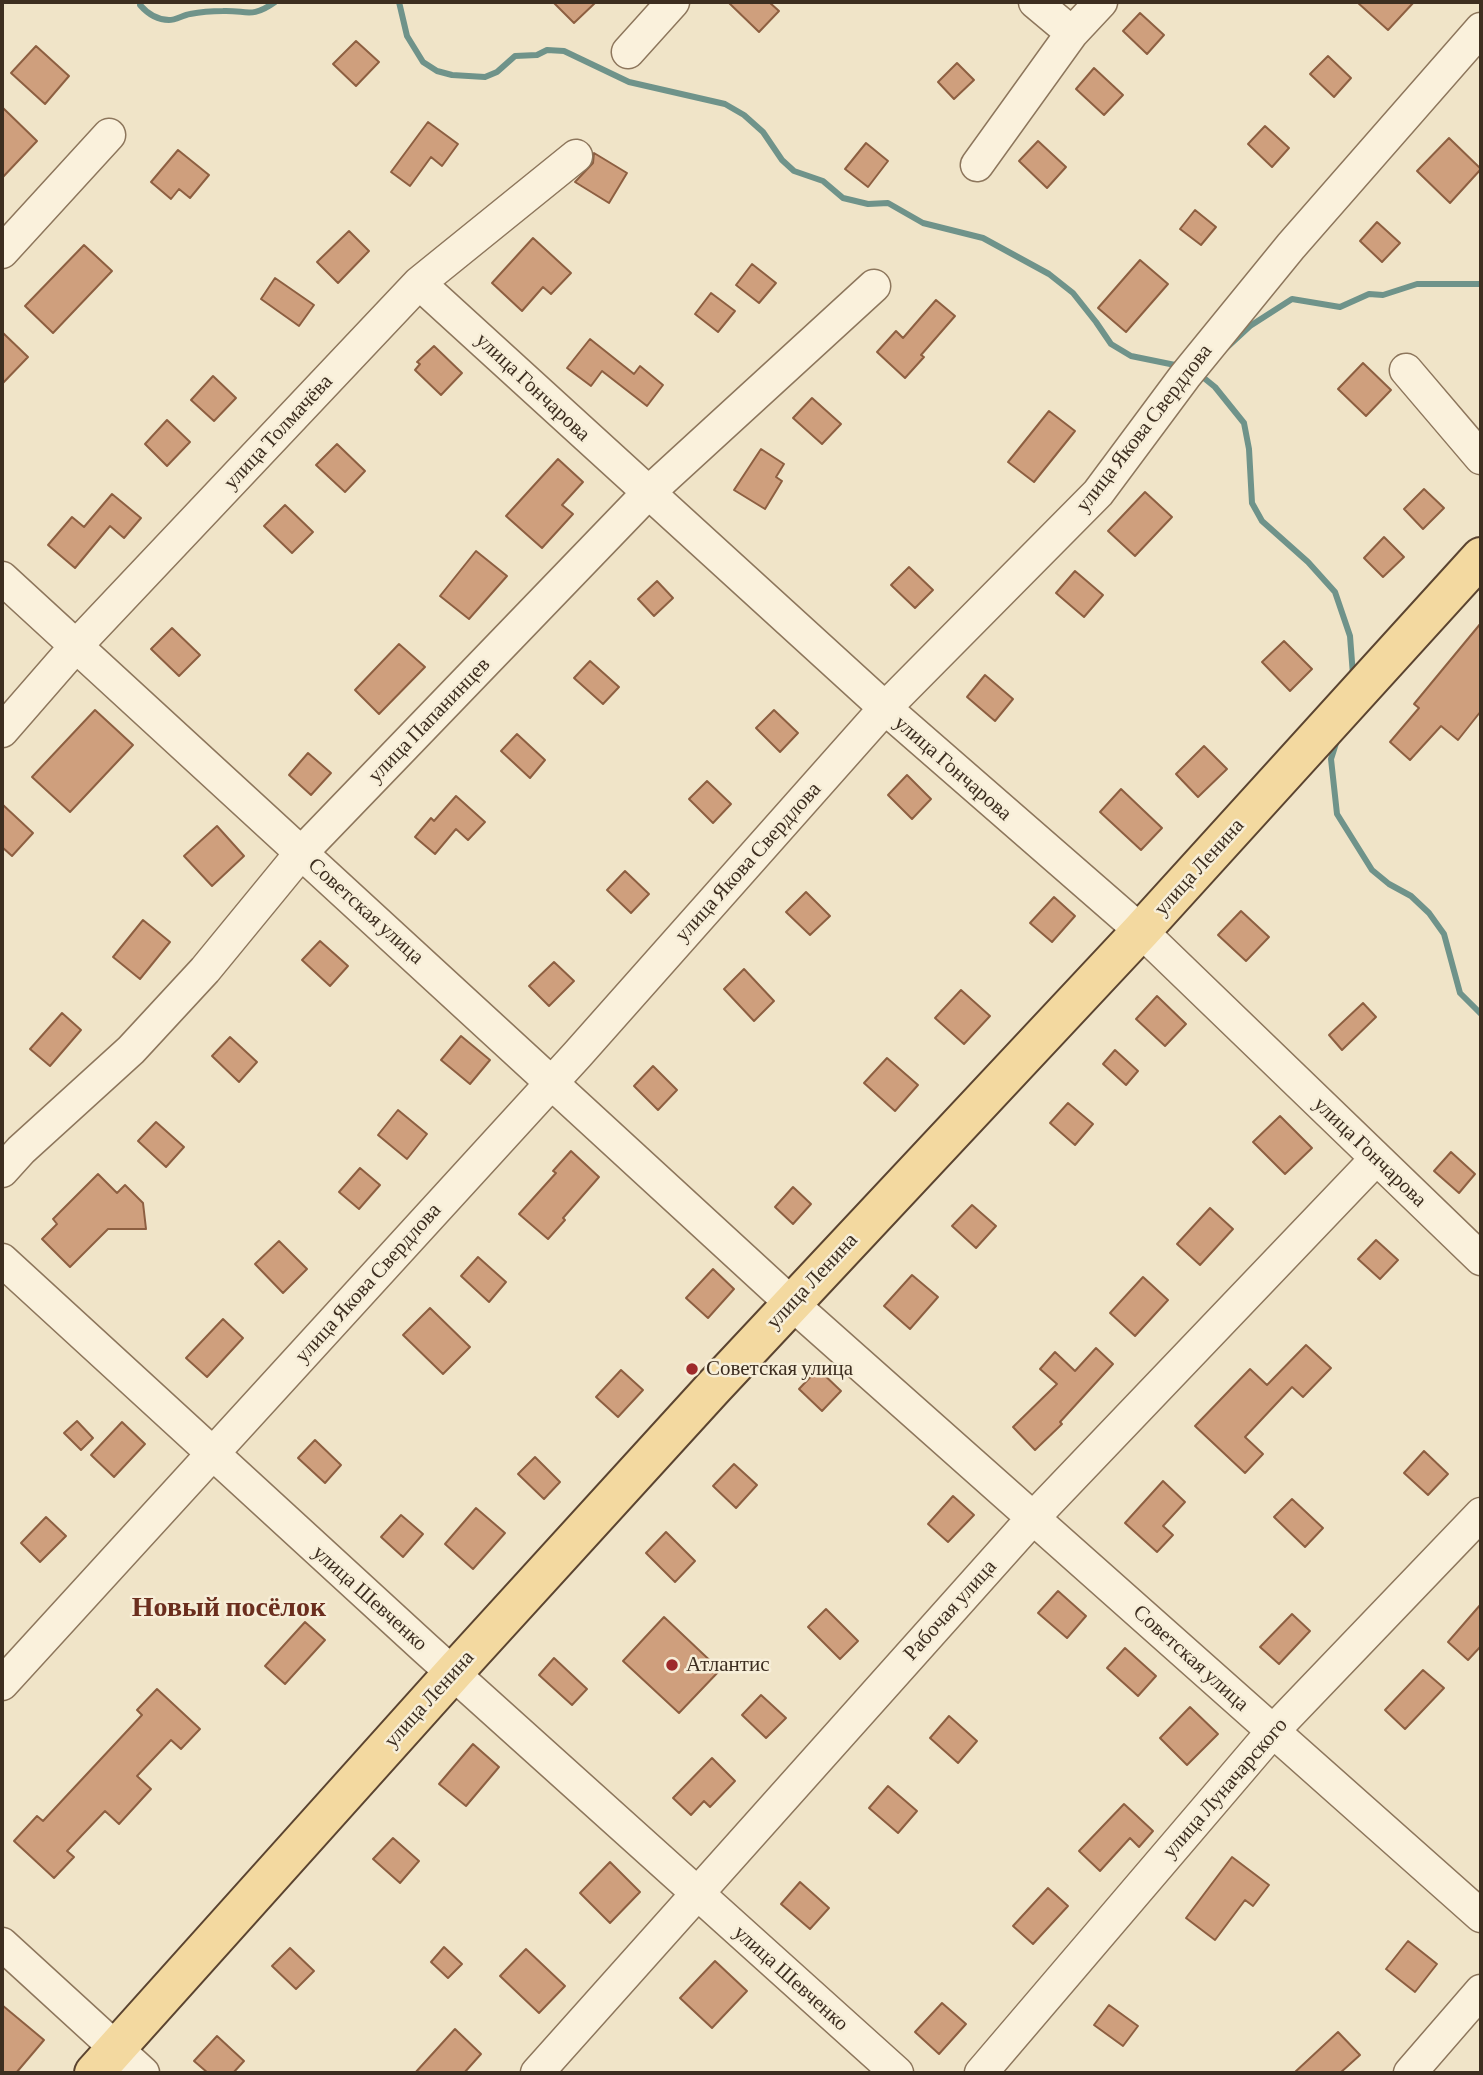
<!DOCTYPE html>
<html>
<head>
<meta charset="utf-8">
<style>
	body { margin:0 }
	#map { position:relative; width:1483px; height:2075px; overflow:hidden; background:#f0e4c8; font-family:"Crimson Pro",serif }
	canvas { display:block }
	.frame { position:absolute; inset:0; border:4px solid #3d2e20; pointer-events:none }
</style>
</head>
<body>
<div id="map">
<canvas width="1483" height="2075"></canvas>
<div class="frame"></div>
</div>
<script>
const c = document.querySelector('canvas').getContext('2d');
c.lineJoin = 'round';
function strokePath(path, color, width, dash) {
  c.strokeStyle = color;
  c.lineWidth = width;
  c.lineCap = dash ? 'butt' : 'round';
  c.setLineDash(dash || []);
  c.stroke(path);
}
function fillPath(path, color) {
  c.fillStyle = color;
  c.fill(path, 'evenodd');
}
function write(font, color, halo, rows, align = 'center') {
  c.font = font + ' "Crimson Pro",serif';
  c.lineWidth = 5;
  c.setLineDash([]);
  c.textBaseline = 'middle';
  c.strokeStyle = halo;
  c.fillStyle = color;
  for (const [text, x, y, turn = 0] of rows) {
    c.save();
    c.translate(x, y);
    c.rotate((+turn || 0) * Math.PI / 180);
    c.textAlign = isNaN(turn) ? turn : align;
    if (halo) c.strokeText(text, 0, 0);
    c.fillText(text, 0, 0);
    c.restore();
  }
}
const stream = new Path2D(`
	M141,2l-1,3c7,8 17,15 29,15 7,0 14,-5 21,-6 10,-2 22,-3 33,-3 24,-1 28,8 52,-9
	M399,2l8,34 16,26 14,9 15,4 33,2 12,-5 18,-16 22,-1 10,-5 17,1 65,31 96,22 19,11 19,17 19,28 12,11 29,10 20,17 25,6 20,-1 35,20 60,15 66,36 24,19 23,29 15,22 20,12 49,10
	M1223,351l27,-25 42,-27 48,8 29,-13 14,1 34,-11h64
	M1199,374l16,13 29,36 5,26 3,54 10,18 46,41 27,30 15,44 3,39
	M1337,740l-6,19 6,55 35,56 17,14 22,12 18,17 15,21 16,59 21,21`);
const building = new Path2D(`
	M553,2h43l-22,21z
	M728,2h41l10,9 -20,21z
	M1357,2h57l-26,28z
	M1140,13l24,22 -17,19 -24,-23z
	M356,41l23,21 -23,24 -23,-22z
	M36,46l33,30 -24,28 -34,-31z
	M1328,56l23,22 -17,19 -24,-23z
	M957,63l17,17 -20,19 -16,-17z
	M1094,68l29,27 -19,20 -28,-26z
	M2,107l35,34 -35,37z
	M428,122l30,22 -16,22 -11,-9 -21,29 -19,-14z
	M1265,126l24,22 -17,19 -24,-23z
	M1449,138l32,31 -31,34 -33,-32z
	M1038,141l28,26 -19,21 -28,-27z
	M866,143l22,18 -20,26 -23,-18z
	M178,150l31,25 -19,23 -11,-9 -8,10 -20,-17z
	M594,153l33,20 -18,30 -34,-21 18,-19z
	M1195,210l21,17 -15,18 -21,-16z
	M1377,222l23,21 -18,19 -22,-21z
	M349,231l20,20 -31,32 -21,-21z
	M533,238l38,35 -20,21 -8,-7 -21,24 -30,-28z
	M84,245l28,26 -59,62 -28,-27z
	M1140,260l28,24 -42,48 -28,-24z
	M752,264l24,19 -17,20 -23,-18z
	M275,278l39,27 -15,21 -38,-27z
	M711,293l24,18 -17,21 -23,-18z
	M936,300l19,16 -34,39 3,2 -19,21 -28,-26 19,-21 7,7z
	M2,332l26,25 -26,27z
	M590,339l44,35 6,-8 23,19 -16,21 -45,-35 -11,15 -24,-18z
	M434,346l28,27 -21,22 -26,-25 5,-6 -3,-2z
	M1363,363l28,27 -25,26 -28,-27z
	M213,376l23,22 -22,23 -23,-21z
	M812,398l29,26 -19,20 -29,-26z
	M1049,411l26,20 -41,51 -26,-20z
	M167,420l23,22 -23,24 -22,-22z
	M337,444l28,27 -20,21 -29,-27z
	M761,449l23,15 -8,13 6,4 -17,28 -31,-19z
	M558,459l25,23 -21,23 11,9 -31,34 -36,-32z
	M1424,489l20,19 -21,21 -19,-20z
	M1145,492l27,25 -37,39 -27,-25z
	M112,494l29,24 -17,20 -14,-12 -35,42 -27,-23 24,-28 12,10z
	M285,505l28,27 -21,21 -28,-27z
	M1384,537l20,20 -21,20 -19,-19z
	M476,551l31,25 -38,43 -29,-23z
	M909,567l24,23 -18,18 -24,-23z
	M1075,571l28,24 -19,22 -28,-24z
	M657,581l16,17 -19,18 -16,-17z
	M1481,623v88l-23,29 -17,-14 -31,34 -20,-18 29,-34 -5,-4z
	M172,628l28,27 -21,21 -28,-27z
	M1284,641l28,28 -22,22 -28,-29z
	M399,644l26,23 -46,47 -24,-24z
	M590,661l29,26 -16,17 -29,-26z
	M985,675l28,24 -18,22 -28,-24z
	M95,710l38,35 -63,67 -38,-35z
	M774,710l24,23 -18,19 -24,-24z
	M517,734l28,26 -15,18 -29,-27z
	M1204,746l23,23 -29,28 -22,-23z
	M308,753l23,20 -20,22 -22,-20z
	M907,775l24,24 -19,20 -24,-24z
	M707,781l24,23 -18,19 -24,-24z
	M1121,789l41,39 -21,22 -41,-38z
	M456,796l29,26 -17,18 -12,-11 -21,25 -20,-17 16,-19 3,3z
	M2,804l31,29 -21,23 -10,-9z
	M217,826l27,30 -32,30 -28,-30z
	M625,871l24,23 -18,19 -24,-23z
	M806,892l24,24 -20,19 -24,-23z
	M1054,897l21,19 -23,26 -22,-19z
	M1241,911l28,26 -23,24 -28,-26z
	M143,920l27,22 -30,37 -27,-22z
	M320,941l28,25 -18,20 -28,-26z
	M554,962l20,19 -25,25 -20,-20z
	M744,969l30,32 -20,20 -30,-32z
	M961,990l29,26 -26,28 -29,-26z
	M1157,996l29,28 -21,22 -29,-27z
	M1363,1003l13,14 -34,33 -13,-15z
	M62,1013l19,17 -31,36 -20,-17z
	M461,1036l29,24 -20,24 -29,-24z
	M230,1037l27,25 -18,20 -27,-26z
	M1115,1050l23,21 -12,14 -23,-21z
	M887,1058l31,27 -23,26 -31,-28z
	M653,1066l24,24 -19,20 -24,-24z
	M1068,1103l25,21 -18,21 -25,-22z
	M398,1110l29,24 -20,25 -29,-24z
	M1280,1116l32,32 -27,26 -32,-32z
	M156,1122l28,25 -18,20 -28,-26z
	M571,1151l28,26 -36,41 2,2 -17,19 -29,-25 37,-41 -3,-2z
	M1451,1152l24,22 -16,19 -25,-22z
	M360,1168l20,17 -21,24 -20,-17z
	M98,1174l19,19 8,-8 18,18 3,26h-38l-38,38 -28,-28 15,-15 -4,-5z
	M793,1187l18,17 -18,20 -18,-17z
	M972,1205l24,21 -20,22 -24,-22z
	M1210,1208l23,21 -33,36 -23,-21z
	M1376,1240l22,20 -18,19 -22,-20z
	M279,1241l28,28 -24,24 -28,-29z
	M478,1257l28,25 -17,20 -28,-26z
	M713,1269l21,20 -26,29 -22,-20z
	M912,1275l26,22 -28,32 -26,-23z
	M1143,1277l25,23 -33,36 -25,-23z
	M430,1308l40,39 -27,27 -40,-39z
	M223,1319l20,19 -36,39 -21,-19z
	M1306,1345l25,23 -28,29 -11,-10 -47,50 18,17 -18,19 -50,-47 55,-57 17,16z
	M1096,1348l17,16 -53,58 2,2 -27,26 -22,-23 44,-43 -17,-15 15,-17 20,19z
	M818,1369l23,22 -19,20 -23,-22z
	M621,1370l22,20 -25,27 -22,-20z
	M77,1421l16,17 -12,12 -17,-17z
	M122,1422l23,22 -31,33 -23,-22z
	M315,1440l26,25 -16,18 -27,-25z
	M1424,1451l24,23 -20,21 -24,-22z
	M535,1457l25,25 -16,17 -26,-25z
	M734,1464l23,21 -21,23 -23,-22z
	M1163,1481l22,21 -22,24 10,9 -16,17 -32,-29z
	M953,1496l21,19 -26,27 -20,-18z
	M1292,1499l31,29 -18,19 -31,-30z
	M476,1508l29,25 -32,36 -28,-25z
	M401,1515l22,19 -20,23 -22,-20z
	M46,1517l20,19 -26,26 -19,-19z
	M666,1532l29,29 -20,21 -29,-29z
	M1058,1591l28,25 -19,22 -29,-25z
	M1481,1604v42l-13,14 -20,-18z
	M826,1609l32,32 -18,18 -32,-32z
	M1292,1614l18,17 -31,33 -19,-17z
	M664,1617l56,53 -41,43 -56,-52z
	M305,1622l20,18 -40,44 -20,-18z
	M1125,1648l31,28 -18,20 -31,-28z
	M554,1658l33,31 -15,16 -33,-30z
	M1423,1670l21,18 -39,41 -20,-19z
	M157,1689l43,40 -19,20 -10,-9 -34,36 14,13 -32,35 -14,-13 -38,40 7,6 -20,21 -40,-37 23,-25 6,5 99,-106 -5,-5z
	M761,1695l25,23 -20,20 -24,-23z
	M1190,1707l28,27 -31,31 -27,-27z
	M949,1716l28,25 -19,22 -28,-25z
	M473,1744l26,23 -33,39 -27,-22z
	M712,1758l23,23 -25,26 -6,-6 -13,14 -18,-17z
	M888,1786l29,25 -19,22 -29,-25z
	M1124,1804l29,27 -14,16 -9,-9 -30,33 -21,-20z
	M393,1838l26,23 -19,22 -27,-24z
	M1232,1857l37,28 -16,21 -8,-6 -30,40 -29,-22z
	M610,1862l30,30 -30,31 -30,-30z
	M800,1882l29,26 -19,21 -29,-25z
	M1048,1888l20,18 -35,38 -20,-18z
	M1408,1941l29,23 -22,28 -29,-23z
	M444,1947l18,17 -14,14 -17,-16z
	M290,1948l24,23 -18,18 -24,-23z
	M526,1949l39,37 -26,27 -39,-37z
	M715,1961l32,30 -35,37 -32,-30z
	M942,2003l24,21 -27,30 -24,-22z
	M2,2005l42,35 -28,33h-14z
	M1109,2005l29,21 -15,20 -29,-21z
	M455,2029l26,25 -17,19h-49z
	M1338,2032l22,23 -20,18h-46z
	M217,2036l27,25 -11,12h-25l-14,-12z`);
const minor = new Path2D(`
	M1035,2l37,31
	M628,52l45,-50
	M977,165l95,-132 29,-31
	M2,252l107,-117
	M419,283l466,425 256,223 340,328
	M1406,370l75,88
	M2,578l789,725 690,613
	M2,731l74,-85 343,-363 157,-127
	M2,1171l19,-21 110,-100 74,-80 96,-117 347,-360 226,-207
	M2,1260l424,389 471,424
	M2,1684l575,-629 308,-347 213,-215 87,-117 106,-130 190,-217
	M2,1944l141,129
	M537,2073l496,-555 343,-359
	M981,2073l292,-342 208,-217
	M1410,2073l71,-82`);
const major = new Path2D(`
	M94,2073l359,-400 260,-285 428,-457 340,-374`);
const markers = [
	[692,1369,7,"#9e2a2b"],
	[672,1665,7,"#9e2a2b"]
];
const streetNames = [
	["улица Гончарова",533,387,43],
	["улица Якова Свердлова",1144,428,-52],
	["улица Толмачёва",278,432,-47],
	["улица Папанинцев",429,720,-46],
	["улица Гончарова",953,768,41],
	["улица Якова Свердлова",748,862,-48],
	["улица Ленина",1199,867,-48],
	["Советская улица",366,911,42],
	["улица Гончарова",1370,1152,44],
	["улица Ленина",812,1281,-47],
	["улица Якова Свердлова",368,1283,-48],
	["улица Шевченко",370,1598,42],
	["Рабочая улица",950,1610,-48],
	["Советская улица",1191,1658,42],
	["улица Ленина",429,1699,-48],
	["улица Луначарского",1225,1788,-49],
	["улица Шевченко",791,1978,42]
];
const poiNames = [
	["Советская улица",706,1369],
	["Атлантис",686,1665]
];
const districtNames = [
	["Новый посёлок",229,1607]
];
strokePath(stream, '#6f938a', 6);
fillPath(building, '#cf9f7d');
strokePath(building, '#8d5f41', 2);
strokePath(minor, '#8d765c', 35);
strokePath(major, '#5b4430', 42);
strokePath(minor, '#faf1dc', 32);
strokePath(major, '#f3d9a0', 38);
for (const [x, y, r, color] of markers) {
  const dot = new Path2D();
  dot.arc(x, y, r, 0, 2 * Math.PI);
  c.fillStyle = color;
  c.fill(dot);
  strokePath(dot, '#f7eed8', 2.5);
}
write('21px', '#3d2e20', '#f7eed8', streetNames);
write('21px', '#3d2e20', '#f7eed8', poiNames, 'left');
write('bold 28px', '#6b2e1e', '#f7eed8', districtNames);
</script>
</body>
</html>
